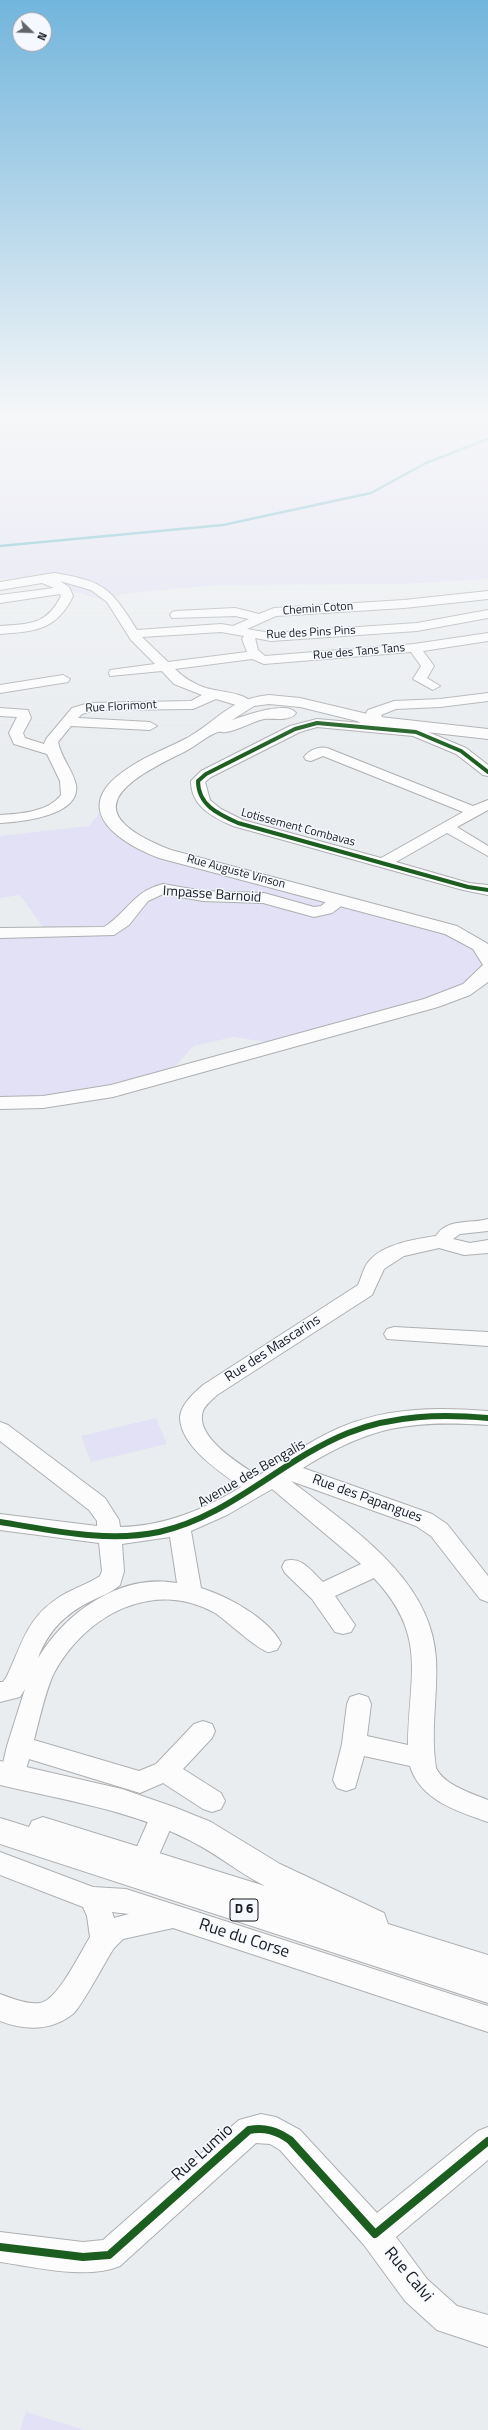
<!DOCTYPE html>
<html>
<head>
<meta charset="utf-8">
<style>
	body { margin:0 }
	#map { position:relative; width:488px; height:2430px; overflow:hidden; background:#eaedf0; font-family:"Titillium Web",sans-serif }
	canvas { display:block }
	.north { position:absolute; left:12px; top:12px; width:40px; height:40px; box-sizing:border-box; background:#f5f9ff; border:1px solid #9da0a5; border-radius:50%; rotate:113deg; font-size:11px; font-weight:700; line-height:16px; text-align:center; color:#191b1e }
	.north::after { content:''; display:block; margin:auto; width:14px; height:18px; background:#626468; clip-path:polygon(50% 0,100% 100%,50% 72%,0 100%) }
</style>
</head>
<body>
<div id="map">
<canvas width="488" height="2430"></canvas>
<div class="north">N</div>
</div>
<script>
const c = document.querySelector('canvas').getContext('2d');
c.lineJoin = 'round';
function fillPath(path, color) {
  c.fillStyle = color;
  c.fill(path, 'evenodd');
}
function strokePath(path, color, width, dash) {
  c.strokeStyle = color;
  c.lineWidth = width;
  c.lineCap = dash ? 'butt' : 'round';
  c.setLineDash(dash || []);
  c.stroke(path);
}
function write(font, color, halo, rows, align = 'center') {
  c.font = font + ' "Titillium Web",sans-serif';
  c.lineWidth = 3;
  c.setLineDash([]);
  c.textBaseline = 'middle';
  c.strokeStyle = halo;
  c.fillStyle = color;
  for (const [text, x, y, turn = 0] of rows) {
    c.save();
    c.translate(x, y);
    c.rotate((+turn || 0) * Math.PI / 180);
    c.textAlign = isNaN(turn) ? turn : align;
    if (halo) c.strokeText(text, 0, 0);
    c.fillText(text, 0, 0);
    c.restore();
  }
}
const green = new Path2D(`
	M0,416h488v163l-85,5 -187,1 -86,8 -31,6 -72,-22 -27,2z
	M108,802l-1,9 34,34 310,85 37,31 -17,27 -192,56 -46,-7 -39,9 -21,22 -60,23 -113,12v-170h47l-27,-38 -20,3v-62l89,-10z
	M156,1418l11,26 -76,18 -10,-26z
	M26,2412l59,18h-65z`);
const stream = new Path2D(`
	M0,546l223,-21 148,-32 55,-30 62,-24`);
const minor = new Path2D(`
	M54,573c50,8 57,15 83,57l84,-6 12,2 16,-7 -14,-3 -63,2 -2,-3 2,-3 4,-1 59,-3 24,6 15,-6 130,-8 84,-9v8l-84,9 -128,8 -29,13 24,4 146,-10 71,-13v8l-71,13 -146,10 -16,-3 3,12 7,6 149,-12 74,-11v8l-65,10 11,15 -7,12 13,8 -7,4 -20,-11 8,-13 -10,-14 -147,12 -12,-5 -77,10c9,9 19,15 31,19 13,4 39,4 47,16l-7,4 -30,-9 -23,10 -98,1 -13,4 -4,4 72,4 7,4 -7,4 -79,-4 -13,16c3,16 15,28 18,43 5,31 -56,37 -76,38v-8c20,-1 48,-3 61,-20l-1,-14 -13,-27 -33,-10 -5,-11 8,-16 -17,-1v-8l28,2 3,8 -8,15 2,5 19,6 2,-5 26,-31 17,-5 102,-2 11,-6 -28,-11 -12,-13 -52,5 -1,-3 1,-3 45,-6 -24,-24 -24,-38 -16,-12 -31,-9 9,6 4,9c-17,35 -38,35 -73,38v-8c29,-2 47,-1 61,-30l-1,-2 -60,9v-8l54,-7 -12,-5 -42,7v-8zM221,632l23,4 -2,3 5,13 -79,10 -26,-25z
	M63,675l7,4 -2,3 -68,11v-8z
	M488,693v8l-48,6 -44,2 -15,6 3,6 -5,4 42,4 45,19 22,17v11l-5,-1 -27,-21 -43,-18 -96,-9 -17,5 -89,45 -6,5 5,18 11,9 22,11 138,38 82,-46 -140,-56 -12,5 -5,-1 -2,-3c5,-7 15,-11 23,-9l146,58 15,-6v10l-31,17 31,19v10l-41,-23 -51,29 73,21 19,2v10l-25,-5 -230,-64c-21,-9 -42,-20 -42,-45l10,-10 89,-45 27,-7 56,5 -7,-11 2,-3 26,-9 46,-2z
	M163,884l40,7 61,2 50,14 7,-1 12,-10h10l3,3 -6,8 -8,6 -18,4 -51,-14 -60,-2 -40,-7 -15,7 -19,24 -15,10 -114,3v-10l104,-1c25,-16 28,-35 59,-43z
	M488,1219v12l-28,3 -7,5 17,4 18,-3v13l-24,2 -25,-7 -35,8 -20,13 -12,26 -155,100c-5,5 -12,10 -14,16 -9,26 37,53 55,65 26,-17 52,-35 81,-48 47,-21 99,-21 149,-17v14c-78,-5 -118,1 -185,43l129,46 15,10 41,52v26l-8,-3 -49,-63 -15,-10 -125,-45c58,45 141,97 145,178 2,36 -6,72 0,109 8,17 35,25 52,32v22c-31,-11 -68,-22 -78,-56l-46,-10 -9,32 -9,3 -9,-3 -4,-8 9,-36 5,-40 3,-7 9,-3 9,3 3,7 -4,32 41,9c1,-71 20,-109 -34,-167l-39,18 20,29 -4,7 -8,2 -8,-2 -23,-33 -27,-26 -3,-6 3,-6c17,-5 26,10 38,21l38,-18 -89,-75 -45,26 -36,16 10,57c26,8 67,30 80,55l-4,7c-2,0 -6,2 -8,2 -9,0 -43,-32 -54,-39 -61,-35 -130,2 -161,60 -8,16 -15,48 -20,67l105,31 17,-7 38,-40 9,-3 9,3 3,7 -3,7 -29,31 38,24 4,8 -4,8 -9,3 -9,-3 -40,-26 -23,10 -111,-34 -7,24 -9,4 -9,-4 -4,-7 7,-30 18,-57 -5,8 -20,5v-20h3l4,-6c16,-34 20,-59 54,-80 13,-8 27,-12 39,-20l2,-5 -3,-28 -99,-13v-16l97,12v-5l-8,-11 -89,-69v-19l8,3 97,73 14,22 1,7c45,-1 83,-17 121,-40 -21,-15 -61,-41 -61,-70 1,-13 14,-24 23,-32l155,-100c4,-8 5,-18 12,-25 14,-16 45,-21 66,-24 11,-18 34,-12 52,-17zM170,1537l7,46c-57,-10 -111,29 -139,75 10,-27 27,-44 53,-57 10,-5 20,-8 29,-16l4,-14 -2,-27z
	M394,1327l94,5v14l-101,-7 -3,-5 3,-5z
	M163,1805l9,3 4,8 -18,41 -9,3 -9,-3 -4,-8 18,-41z
	M0,1852l93,35 33,2 362,117v26l-315,-104 -50,11 -9,9c-8,12 -32,58 -41,66 -22,17 -47,17 -73,7v-27c11,4 28,11 40,9 18,-3 40,-50 50,-66l-3,-21 -4,-9 -83,-32zM112,1912l17,2 -15,4z
	M261,2114l15,3 24,13 77,83 101,-82 10,-4v33l-92,77 31,42 30,27 31,9v32l-51,-17 -32,-29 -41,-56 -84,-95 -10,-6 -14,-1 -136,123c-34,14 -84,1 -120,-4v-30l83,10 20,-2 136,-120z`);
const major = new Path2D(`
	M269,695l31,3 80,19 108,12v10l-124,-14 -7,-4 -57,-14 -31,-3 -15,2 -22,14c12,-4 55,-20 64,-7 -6,9 -23,5 -32,6 -13,3 -25,11 -38,13 -2,1 -6,-1 -8,0 -10,3 -22,14 -32,19 -64,31 -112,61 -15,99l286,76 31,18v38l-18,13 -32,12 -325,90 -70,11 -43,1v-12l43,-1 68,-11 313,-86 39,-15 20,-19 -10,-16 -28,-15 -286,-76c-46,-18 -91,-52 -29,-91 18,-12 38,-19 57,-29 32,-18 42,-39 82,-43z
	M0,1761l122,28 52,18 37,15 69,42 104,49 4,11 100,31v48l-488,-159v-26l29,9 3,-6 11,-4 222,69c-26,-13 -49,-33 -76,-46 -58,-30 -126,-40 -189,-55z`);
const cyclewayFar2 = new Path2D(`
	M488,772l-27,-21 -45,-19 -99,-9 -22,6 -89,45 -8,7c0,24 20,33 40,42l230,64 20,3`);
const cyclewayFar1 = new Path2D(`
	M0,1522c51,8 107,21 159,10 72,-16 122,-72 189,-99 45,-18 93,-19 140,-15`);
const cycleway = new Path2D(`
	M0,2247l83,10 26,-2 140,-125c16,-3 28,1 41,10l85,94 113,-93`);
const farStreetnames = [
	["Chemin Coton",318,609,-4],
	["Rue des Pins Pins",311,633,-3],
	["Rue des Tans Tans",359,652,-5],
	["Rue Florimont",121,707,-3],
	["Lotissement Combavas",298,828,15],
	["Rue Auguste Vinson",236,872,15]
];
const shields = [
	[244,1910,28]
];
const shieldNames = [
	["D 6",244,1910]
];
const streetNames = [
	["Impasse Barnoid",212,895,4],
	["Rue des Mascarins",273,1349,-33],
	["Avenue des Bengalis",252,1474,-30],
	["Rue des Papangues",367,1499,20]
];
const nearStreetnames = [
	["Rue du Corse",244,1939,18],
	["Rue Lumio",203,2153,-42],
	["Rue Calvi",408,2275,50]
];
fillPath(green, '#e2e1f5');
strokePath(stream, '#61b6c9', 2.5);
strokePath(minor, '#adafb1', 2);
strokePath(major, '#adafb1', 2);
fillPath(minor, '#fcfcfd');
fillPath(major, '#fcfcfd');
strokePath(cyclewayFar2, '#1b5e20', 4);
strokePath(cyclewayFar1, '#1b5e20', 6);
strokePath(cycleway, '#1b5e20', 8);
const sky = c.createLinearGradient(0, 0, 0, 756);
sky.addColorStop(0, '#72b5dc');
sky.addColorStop(0.55, '#f6f7f8');
sky.addColorStop(1, '#f6f7f800');
c.fillStyle = sky;
c.fillRect(0, 0, 488, 756);
write('12px', '#191b1e', '#f5f9ff', farStreetnames);
for (const [x, y, w] of shields) {
  const box = new Path2D();
  box.roundRect(x - w / 2, y - 11, w, 22, 3);
  c.fillStyle = '#f5f9ff';
  c.fill(box);
  strokePath(box, '#191b1e', 1);
}
write('bold 13px', '#191b1e', null, shieldNames);
write('14px', '#191b1e', '#f5f9ff', streetNames);
write('17px', '#191b1e', '#f5f9ff', nearStreetnames);
</script>
</body>
</html>
